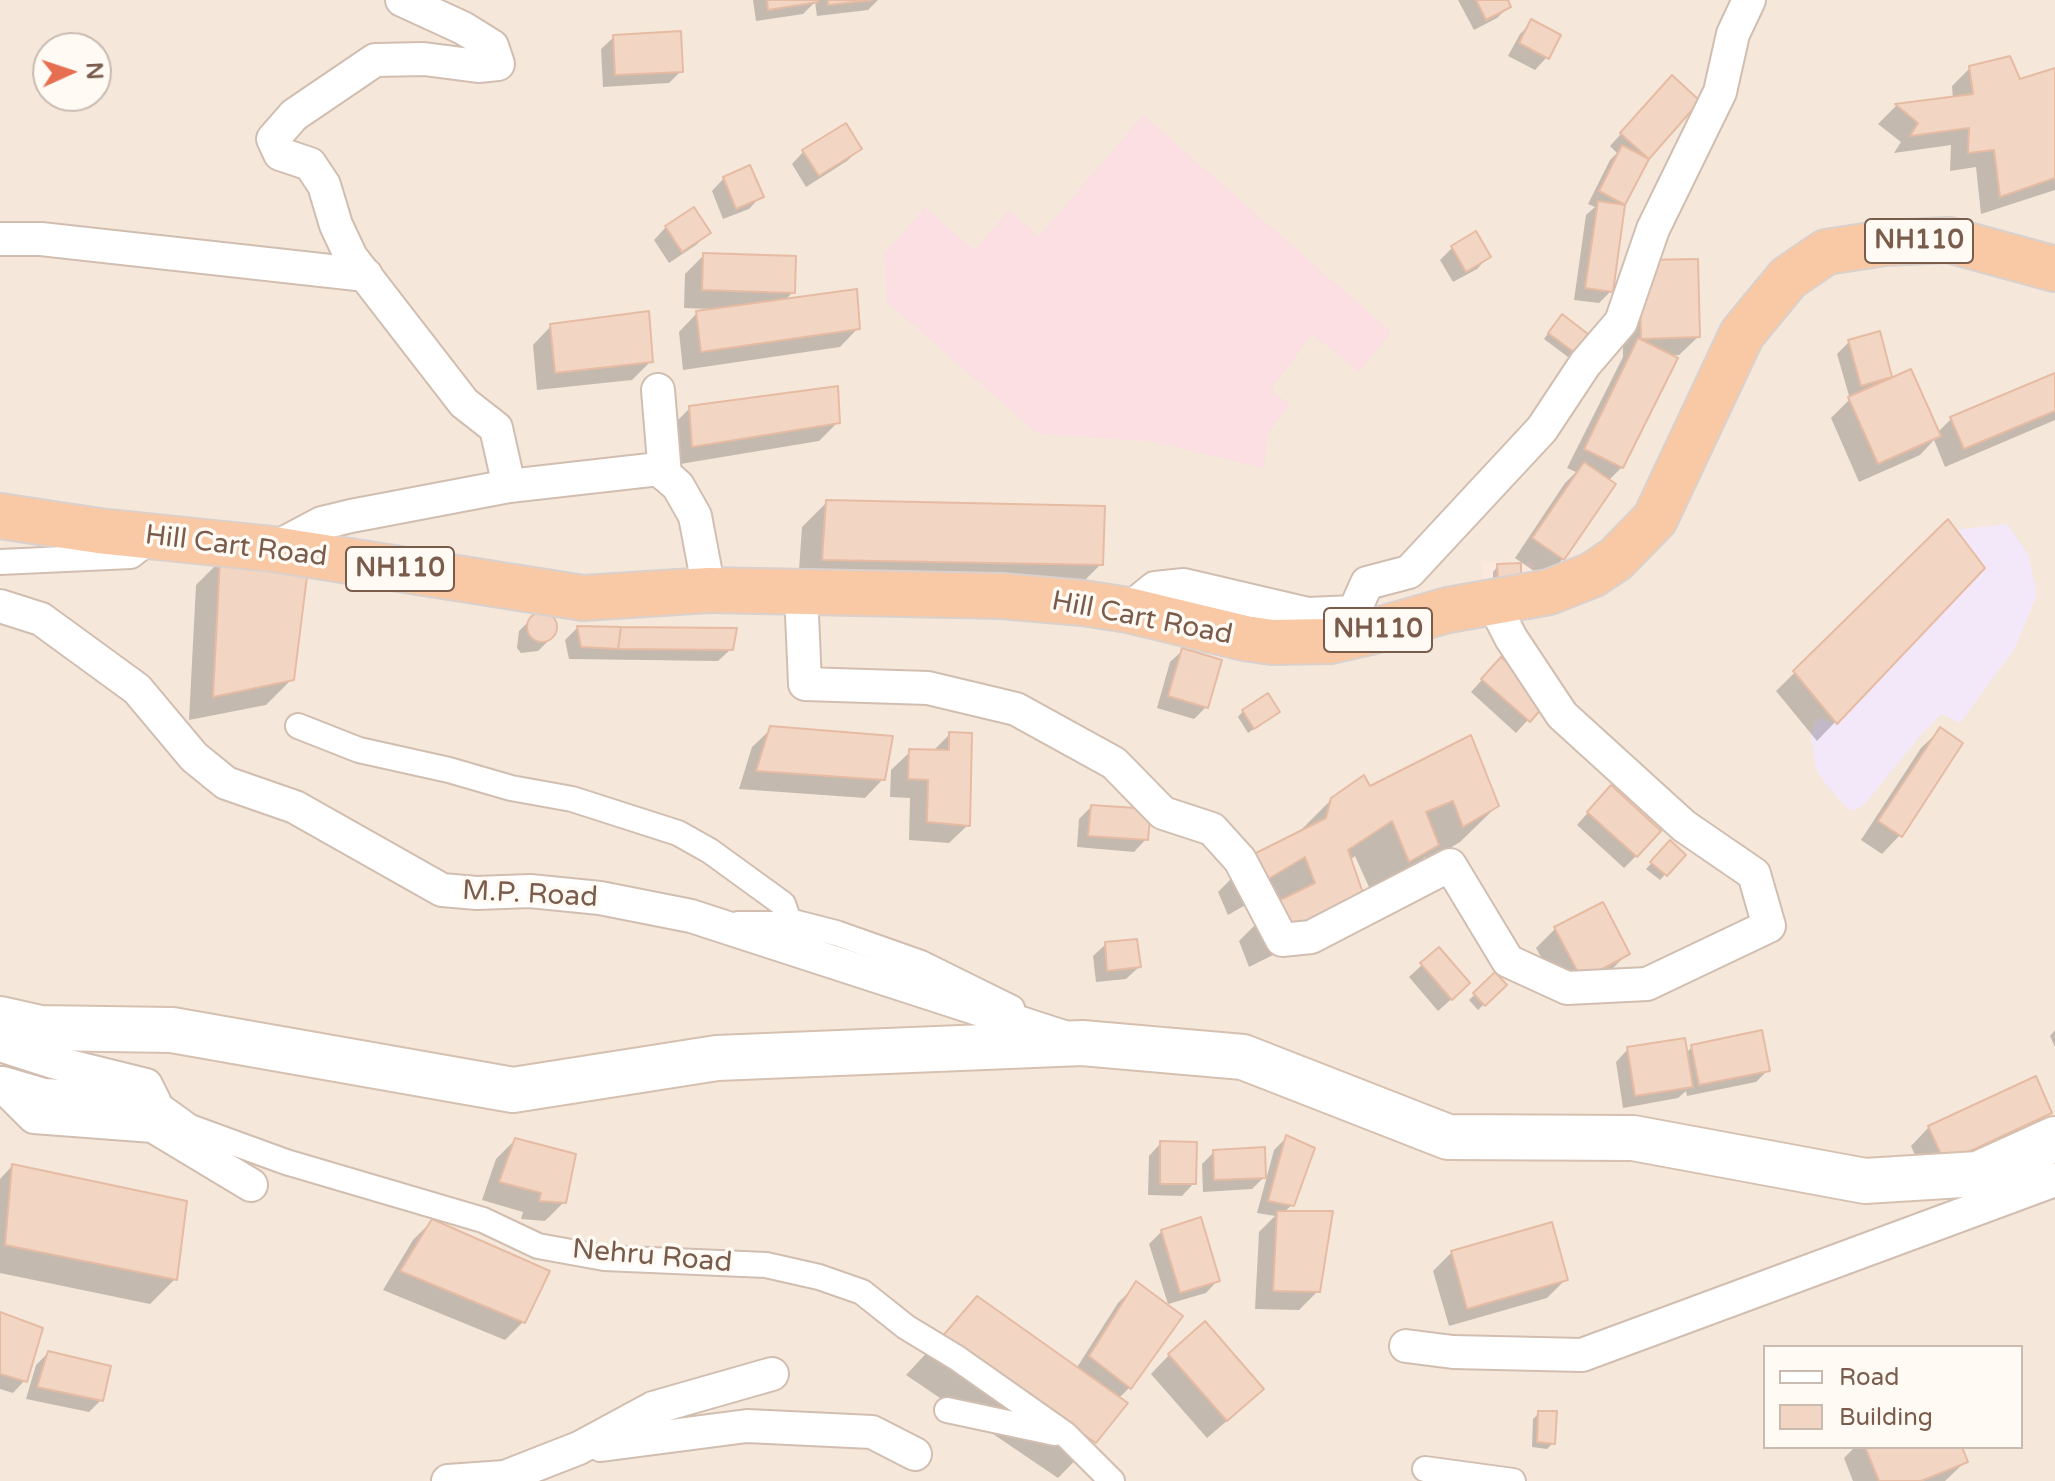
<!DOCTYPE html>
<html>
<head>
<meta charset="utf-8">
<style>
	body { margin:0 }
	#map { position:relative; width:2055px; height:1481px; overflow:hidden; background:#fdf6ec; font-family:"Varela Round",sans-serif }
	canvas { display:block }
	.legend { position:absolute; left:1763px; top:1345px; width:260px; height:104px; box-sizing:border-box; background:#fffaf3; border:2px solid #cabbb1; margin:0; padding:10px 14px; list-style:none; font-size:24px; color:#7a5c4d }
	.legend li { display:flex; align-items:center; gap:16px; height:40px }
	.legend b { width:40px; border:2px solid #cabbb1 }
	.north { position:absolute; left:32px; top:32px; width:80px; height:80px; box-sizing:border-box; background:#fffaf3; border:2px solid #cabbb1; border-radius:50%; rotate:87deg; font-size:22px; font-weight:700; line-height:32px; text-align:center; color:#7a5c4d }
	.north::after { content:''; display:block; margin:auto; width:28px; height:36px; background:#e76f51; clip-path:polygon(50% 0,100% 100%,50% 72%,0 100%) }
</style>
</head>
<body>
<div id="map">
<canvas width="2055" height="1481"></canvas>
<ul class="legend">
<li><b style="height:10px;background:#fff"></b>Road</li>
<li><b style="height:22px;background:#f3d5c3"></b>Building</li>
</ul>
<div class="north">N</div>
</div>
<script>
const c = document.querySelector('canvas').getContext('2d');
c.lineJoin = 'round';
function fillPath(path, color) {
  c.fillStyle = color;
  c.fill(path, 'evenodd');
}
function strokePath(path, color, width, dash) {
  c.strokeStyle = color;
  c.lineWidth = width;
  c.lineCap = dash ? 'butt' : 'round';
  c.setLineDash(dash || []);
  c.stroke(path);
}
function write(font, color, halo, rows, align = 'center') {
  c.font = font + ' "Varela Round",sans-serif';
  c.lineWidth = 7;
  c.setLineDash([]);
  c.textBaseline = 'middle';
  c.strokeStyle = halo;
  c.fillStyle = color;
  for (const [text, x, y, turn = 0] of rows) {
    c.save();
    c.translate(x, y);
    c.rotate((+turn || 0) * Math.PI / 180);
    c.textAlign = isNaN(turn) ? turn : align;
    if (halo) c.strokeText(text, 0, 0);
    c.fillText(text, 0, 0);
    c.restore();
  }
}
const residential = new Path2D(`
	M0,0h2055v1481h-2055zM48,48h48v48h-48zM1765,1347h256v100h-256z`);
const commercial = new Path2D(`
	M1535,561v20l-52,2v-20z`);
const education = new Path2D(`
	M2007,524l21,30 9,41 -22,53 -55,75 -19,-9 -20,21 -58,71 -13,5 -23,-25 -11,-17 -5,-34 6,-17 20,6 148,-156 -29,-38z`);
const medical = new Path2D(`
	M1143,115l248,217 -31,40 -48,-37 -41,54 19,16 -22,28 -4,35 -116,-27 -110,-7 -151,-132 -3,-48 41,-47 49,43 35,-40 30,26z`);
const shadow = new Path2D(`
	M753,0h125l-10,10 -51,6 -2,-14 -12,12 -47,7z
	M1458,0h47l4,6 -12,12 -23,12z
	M1532,22l15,35 -12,13 -27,-14 12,-22z
	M614,37l67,34 -12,12 -66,4 -2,-38z
	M1970,68l49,14 36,-12v120l-74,24 -5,-47 -26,4 1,-26 -57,8 7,-11 -23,-18 18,-18 57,-7 -1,-13z
	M1660,90l38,11 -51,57 -24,46 -12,87 -12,12 -25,-3 12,-85 9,-8 -7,-3 22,-44 7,-7 -7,-7z
	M859,149l-12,12 -41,26 -14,-23 12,-13z
	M724,178l37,18 -12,13 -26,10 -11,-28z
	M693,210l15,23 -12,12 -27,18 -15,-23 12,-13z
	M1475,234l14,22 -12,13 -24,13 -13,-22 12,-12z
	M704,255l89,37 -9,9 74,27 -18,19 -157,23 -4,-38 18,-19 16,-2v-2l-29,-1 1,-34z
	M1622,281l76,56 -19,18 -10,1 -47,111 -14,14 -45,78 -19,19 -29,-20 50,-75 11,-11 -9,-4 56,-111z
	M1556,322l18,29 -6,6 -24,-18z
	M551,326l100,35 -19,19 -95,10 -4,-45z
	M1849,342l41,35 -6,7 53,49 15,-15 103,-43v45l-110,47 -11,-27 -14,15 -61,27 -28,-64 19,-19 -13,-45z
	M690,408l148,14 -19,19 -145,24 -3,-38z
	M827,502l274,62 -25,25 -278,-5 4,-57z
	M1948,522l34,46 -165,173 -41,-50z
	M221,560l71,119 -26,26 -77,15 7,-135z
	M1519,565l-26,21v-14l5,-6z
	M542,614l8,1 5,4 -4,19 -13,13 -17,2 -4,-5 2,-17 13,-13z
	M577,628l154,21 -13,12 -149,-2 -4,-19z
	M1183,650l23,57 -12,12 -37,-11 13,-46z
	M1489,672l57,28 -30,33 -45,-41z
	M1243,711l35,1 -30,21 -10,-16z
	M771,729l112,50 -18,19 -126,-9 13,-42z
	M1940,730l-40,105 -18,19 -21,-14 60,-92z
	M950,734l18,91 -19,18 -40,-3 1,-42 -20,-1 1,-27 19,-18h22z
	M1369,789l128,17 -37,36 -34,20 -1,-5 -25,24 -27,15 -18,-40 -5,4 -25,69 -76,38 -10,-26 35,-35 -6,-14 -40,23 -10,-23 37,-37 41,-20 36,-36z
	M1599,800l37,56 -12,12 -47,-43z
	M1091,807l55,32 -12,13 -57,-5 2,-28z
	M1670,843l13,12 -23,25 -14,-11z
	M1602,904l26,49 -19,19 -46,25 -27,-49 19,-19z
	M1106,944l33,23 -13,12 -30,3 -3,-26z
	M1438,950l18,45 -18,16 -29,-34z
	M1495,975l9,10 -26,25 -9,-10z
	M2055,1030v17l-5,-11z
	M1692,1047l76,23 -12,12 -69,14 -1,-5 -8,7 -55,10 -7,-46 12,-13 57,5z
	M2050,1113l-19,19 -105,48 -15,-34 18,-19z
	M1286,1138l6,67 -9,8 35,78 -19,19 -44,-1 4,-77 16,-16 -18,-3 17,-63z
	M515,1140l49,62 -19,19 -24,-2 2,-7 -41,-12 14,-41z
	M1161,1143l33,40 -12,13 -34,-1 1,-39z
	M1214,1152l50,25 -12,12 -49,3 -1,-28z
	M12,1166l163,113 -25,25 -150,-31v-94z
	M432,1221l91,101 -18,18 -122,-50 30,-50z
	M1162,1231l56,49 -12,13 -38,11 -19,-60z
	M1452,1252l114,27 -19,19 -98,28 -16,-55z
	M1137,1284l43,33 -51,71 -11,11 -24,42 -36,37 -152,-103 72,-77 98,71 42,-66z
	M0,1314l25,66 -12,13 -13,-4z
	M48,1353l53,47 -12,12 -63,-13 10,-34z
	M1169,1355l74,52 -36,31 -56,-64z
	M1539,1413l14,30 -6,6 -15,-2 1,-28z
	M1855,1447h105l6,14 -21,20h-92l-9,-23z`);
const building = new Path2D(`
	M767,0h50l1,2 -50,8z
	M828,0h44l-44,5z
	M1476,0h32l3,7 -25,13z
	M1531,19l30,16 -12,24 -30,-16z
	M681,31l2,41 -68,3 -2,-40z
	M2010,56l10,23 35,-11v110l-55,19 -6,-47 -26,3 1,-25 -59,8 8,-13 -23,-19 78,-10 -4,-28z
	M1672,75l28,26 -51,58 -29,-26z
	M846,123l16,26 -43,27 -17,-26z
	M1622,145l27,14 -24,46 -26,-14z
	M750,165l14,32 -28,12 -13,-32z
	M1598,201l27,4 -12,87 -28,-4z
	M694,207l17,26 -29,19 -17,-26z
	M1476,231l15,26 -25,15 -15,-26z
	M703,253l93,3 -1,37 -93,-3z
	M1698,259l2,78 -59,2 -2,-79z
	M857,289l3,40 -159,23 -5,-41z
	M649,311l4,51 -98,11 -5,-49z
	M1562,314l26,20 -13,19 -27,-20z
	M1880,331l12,46 -31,9 -13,-46z
	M1638,338l40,20 -55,110 -39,-19z
	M1911,369l30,67 -63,28 -30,-67z
	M2055,373v38l-91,38 -14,-32z
	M838,386l2,37 -148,24 -3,-41z
	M1584,462l32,22 -52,76 -32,-22z
	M826,500l279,6 -2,59 -281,-5z
	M1948,519l37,49 -148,156 -44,-53z
	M220,558l89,2 -15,120 -81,17z
	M1521,563v17l-23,1 -1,-17z
	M527 627a15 15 0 1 1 30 0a15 15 0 1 1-30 0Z
	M577,626l44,1 -3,22 -37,-2z
	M621,627l116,1 -4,22 -115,-1z
	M1182,648l40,12 -14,48 -40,-12z
	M1501,657l48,43 -19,22 -49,-43z
	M1268,693l12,19 -26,17 -12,-19z
	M770,726l123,10 -8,44 -129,-9z
	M1940,727l23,16 -61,94 -24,-16z
	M949,732l23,1 -2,93 -43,-4 1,-42 -20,-1 1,-30 40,1z
	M1471,735l28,71 -36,21 -10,-26 -27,11 13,33 -30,17 -17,-41 -44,29 15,43 -78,40 -11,-30 41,-20 -10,-26 -40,24 -11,-27 72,-36 5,-20 33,-23 6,11z
	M1611,785l50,46 -24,26 -50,-45z
	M1091,805l60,4 -3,31 -60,-4z
	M1670,840l16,15 -19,21 -17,-14z
	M1603,902l27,52 -48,26 -28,-53z
	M1137,939l4,28 -34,4 -2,-29z
	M1439,947l31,36 -18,17 -32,-37z
	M1495,972l12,13 -22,21 -12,-13z
	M1762,1030l8,41 -71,14 -8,-40z
	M1685,1038l8,49 -58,9 -8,-49z
	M2036,1076l16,37 -107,50 -17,-37z
	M1286,1135l29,13 -21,58 -26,-5z
	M515,1138l61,16 -10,49 -27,-2 2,-8 -42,-11z
	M1160,1141l37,1 -1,42h-36z
	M1265,1147l1,31 -52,2 -1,-30z
	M12,1164l175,37 -10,79 -172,-35z
	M1277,1211h56l-13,81 -47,-1z
	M1201,1217l19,64 -40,12 -19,-63z
	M432,1219l118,52 -25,52 -125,-52z
	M1552,1222l16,58 -101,29 -16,-58z
	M1136,1281l47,35 -52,73 -42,-33z
	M977,1296l151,107 -32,40 -155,-105z
	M0,1312l43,16 -16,54 -27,-8z
	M1205,1321l59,68 -37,32 -59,-67z
	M48,1351l63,15 -8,35 -66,-14z
	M1538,1411h19l-2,33 -18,-2z
	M1865,1447h97l6,15 -47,19h-42z`);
const pedestrian = new Path2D(`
	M0,562l131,-6 24,-19
	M298,726l61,24 90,20 62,18 61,11 106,34 32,18 73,53 6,17
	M738,924h36l15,-3 47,12 85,30 91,45
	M154,1101l36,26 96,35 197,58 55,26 66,12 162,7 53,12 43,15 44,35 51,31 108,76 47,47
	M947,1410l108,23
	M1425,1469l88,12`);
const minor = new Path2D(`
	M402,0l61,28 29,18 6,18 -20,2 -54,-7 -49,1 -81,55 -21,24 7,15 30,10 14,21 12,40 15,32 113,146 32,25 13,58
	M0,239h41l325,36
	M658,390l7,85
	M273,549l49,-26 29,-7 158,-30 150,-17 19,17 17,30 14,74
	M801,591l4,93 123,4 88,21 98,54 49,50 49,16 28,31 42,80 29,-3 139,-72 58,96 59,27 80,-4 122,-58 -15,-52 -70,-48 -122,-111 -51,-77 -18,-35
	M0,606l41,13 96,70 57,68 32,26 69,24 147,83 35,3 53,-2 70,7 91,18 373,121
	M1128,610l27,-22 29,-3 124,29 46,-2 13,-29 42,-11 133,-143 43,-65 36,-42 32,-93 67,-137 13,-58 16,-34
	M0,1045l53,17 93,23 8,16
	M0,1083l34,34 119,9 98,59
	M3,1083l41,12 110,6
	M1406,1346l47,6 129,3 473,-175
	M601,1445l146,-19 125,6 43,22
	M448,1481l57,-4 74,-29 74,-40 119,-34`);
const secondary = new Path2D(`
	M0,1019l40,9 132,2 341,60 204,-32 365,-15 161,14 205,80 185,1 232,43 113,-7 77,-35`);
const trunk = new Path2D(`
	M0,516l99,15 174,18 310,49 126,-8 292,6 82,7 45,7 116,28 28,4 58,-1 44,-10 74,-21 101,-18 43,-17 24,-16 39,-40 87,-185 46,-56 38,-26 59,-9 64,-3 106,29`);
const shields = [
	[1919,241,108],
	[400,569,108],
	[1378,630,108]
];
const shieldNames = [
	["NH110",1919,241],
	["NH110",400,569],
	["NH110",1378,630]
];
const streetNames = [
	["Hill Cart Road",236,547,7],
	["Hill Cart Road",1142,619,11],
	["M.P. Road",530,895,3],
	["Nehru Road",652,1257,5]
];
fillPath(residential, '#f5e8da');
fillPath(commercial, '#fde8e0');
fillPath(education, '#f3e8fa');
fillPath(medical, '#fbdfe3');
fillPath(shadow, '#0003');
fillPath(building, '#f3d5c3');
strokePath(building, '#e6bba3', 2);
strokePath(pedestrian, '#d1beb0', 28);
strokePath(minor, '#d1beb0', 36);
strokePath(secondary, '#d6c0b0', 48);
strokePath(trunk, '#dad1cd', 48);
strokePath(pedestrian, '#fff', 24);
strokePath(minor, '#fff', 32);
strokePath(secondary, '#fff', 44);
strokePath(trunk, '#f9c8a4', 44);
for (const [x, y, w] of shields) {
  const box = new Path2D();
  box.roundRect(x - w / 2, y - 22, w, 44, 6);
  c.fillStyle = '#fffaf3';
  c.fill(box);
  strokePath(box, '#7a5c4d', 2);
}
write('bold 26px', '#7a5c4d', null, shieldNames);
write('28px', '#7a5c4d', '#fffaf3', streetNames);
</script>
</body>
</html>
